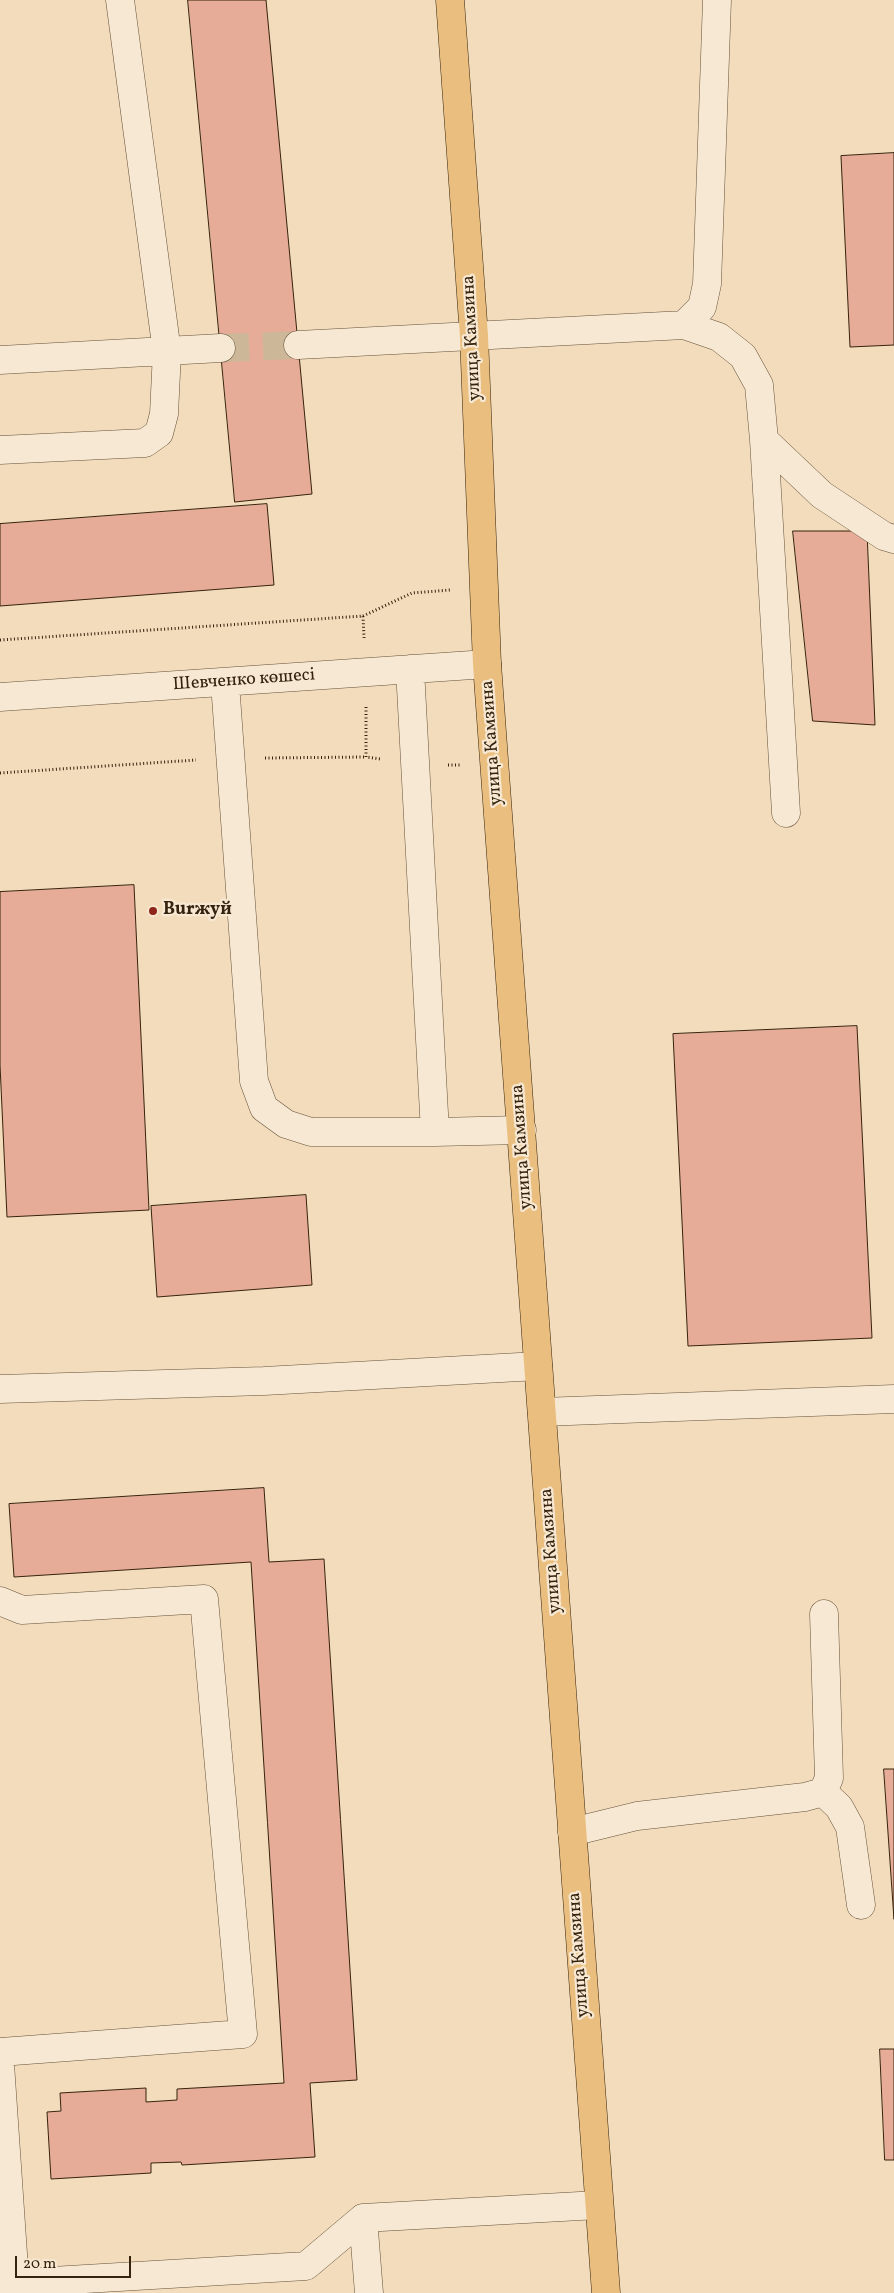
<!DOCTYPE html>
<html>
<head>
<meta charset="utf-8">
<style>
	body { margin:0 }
	#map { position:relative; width:894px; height:2293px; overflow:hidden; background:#f3dcbc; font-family:Vollkorn,serif }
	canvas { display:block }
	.scale { position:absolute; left:15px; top:2256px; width:116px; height:22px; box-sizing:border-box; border:2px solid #36230d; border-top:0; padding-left:6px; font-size:15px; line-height:18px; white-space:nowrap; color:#36230d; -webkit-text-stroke:4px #f7e8d3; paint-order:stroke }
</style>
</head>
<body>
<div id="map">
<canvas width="894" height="2293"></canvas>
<div class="scale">20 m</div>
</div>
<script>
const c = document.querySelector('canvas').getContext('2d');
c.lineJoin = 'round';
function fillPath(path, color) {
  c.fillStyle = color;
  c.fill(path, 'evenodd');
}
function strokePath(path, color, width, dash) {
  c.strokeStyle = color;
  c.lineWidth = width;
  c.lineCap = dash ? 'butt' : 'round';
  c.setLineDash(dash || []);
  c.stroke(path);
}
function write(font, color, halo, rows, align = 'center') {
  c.font = font + ' Vollkorn,serif';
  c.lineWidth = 4.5;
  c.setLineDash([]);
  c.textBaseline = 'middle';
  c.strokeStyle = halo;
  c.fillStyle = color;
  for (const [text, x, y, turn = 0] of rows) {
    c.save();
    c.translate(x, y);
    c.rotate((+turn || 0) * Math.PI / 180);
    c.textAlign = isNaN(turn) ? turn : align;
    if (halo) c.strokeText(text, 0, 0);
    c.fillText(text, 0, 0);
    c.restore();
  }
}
const building = new Path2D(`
	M188,0h78l46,494 -77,8z
	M894,153v192l-44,2 -9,-191z
	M267,504l7,81 -274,21v-82z
	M793,531h74l8,194 -62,-4z
	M134,885l15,325 -142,7 -7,-152v-173z
	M857,1026l15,312 -184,8 -15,-312z
	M306,1195l6,90 -155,12 -6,-91z
	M264,1488l5,74 55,-3 33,521 -47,3 5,74 -133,8 -1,-3 -30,1v10l-100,6 -4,-67 14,-1 -1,-18 86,-5v14l31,-2v-11l107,-6 -33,-521 -237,15 -5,-73z
	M884,1769h10v150z
	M880,2049h14v111h-9z`);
const minorTunnel = new Path2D(`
	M221,348l77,-3`);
const path = new Path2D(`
	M363,616l49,-23 38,-3
	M0,640l363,-24 1,22
	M366,707v50l14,2
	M265,758l101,-1
	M448,765h14
	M0,773l196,-13`);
const minor = new Path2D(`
	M684,325l18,-18 5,-23 10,-284
	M298,345l386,-20 35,12 24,19 16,29 5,55 22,373
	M0,360l221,-12
	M764,440l58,55 62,41 10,3
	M0,450l145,-7 14,-10 5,-19 3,-62 -47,-352
	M410,669l25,463 87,-2
	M225,683l29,398 10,27 22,16 25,8h124
	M0,697l487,-33
	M0,1389l264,-8 274,-15
	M542,1412l352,-13
	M0,1601l22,9 182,-11 39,435 -243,18
	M823,1792l16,15 11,20 11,78
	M572,1832l65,-16 168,-19 18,-5 6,-14 -5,-164
	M0,2064l15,219
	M0,2284l306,-18 57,-48
	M369,2293l-6,-75 235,-13`);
const major = new Path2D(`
	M450,0l24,336 13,328 119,1629`);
const markers = [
	[153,911,5,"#8f2418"]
];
const streetNames = [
	["улица Камзина",473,338,-93],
	["Шевченко көшесі",244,681,-4],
	["улица Камзина",493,743,-94],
	["улица Камзина",523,1147,-94],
	["улица Камзина",552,1551,-94],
	["улица Камзина",580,1955,-94]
];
const poiNames = [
	["Burжуй",163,911]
];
fillPath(building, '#e6ac97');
strokePath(building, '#36230d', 1);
strokePath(minorTunnel, '#cdb799', 28, [28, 14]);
strokePath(minor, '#655139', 29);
strokePath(major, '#36230d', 29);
strokePath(path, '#36230d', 3, [1, 2.5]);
strokePath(minor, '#f7e8d3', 28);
strokePath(major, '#eabe7e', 28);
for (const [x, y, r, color] of markers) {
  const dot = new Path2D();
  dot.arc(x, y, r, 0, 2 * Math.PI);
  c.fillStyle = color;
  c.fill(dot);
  strokePath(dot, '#f7e8d3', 2);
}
write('18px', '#36230d', '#f7e8d3', streetNames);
write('bold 18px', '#36230d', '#f7e8d3', poiNames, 'left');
</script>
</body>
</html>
